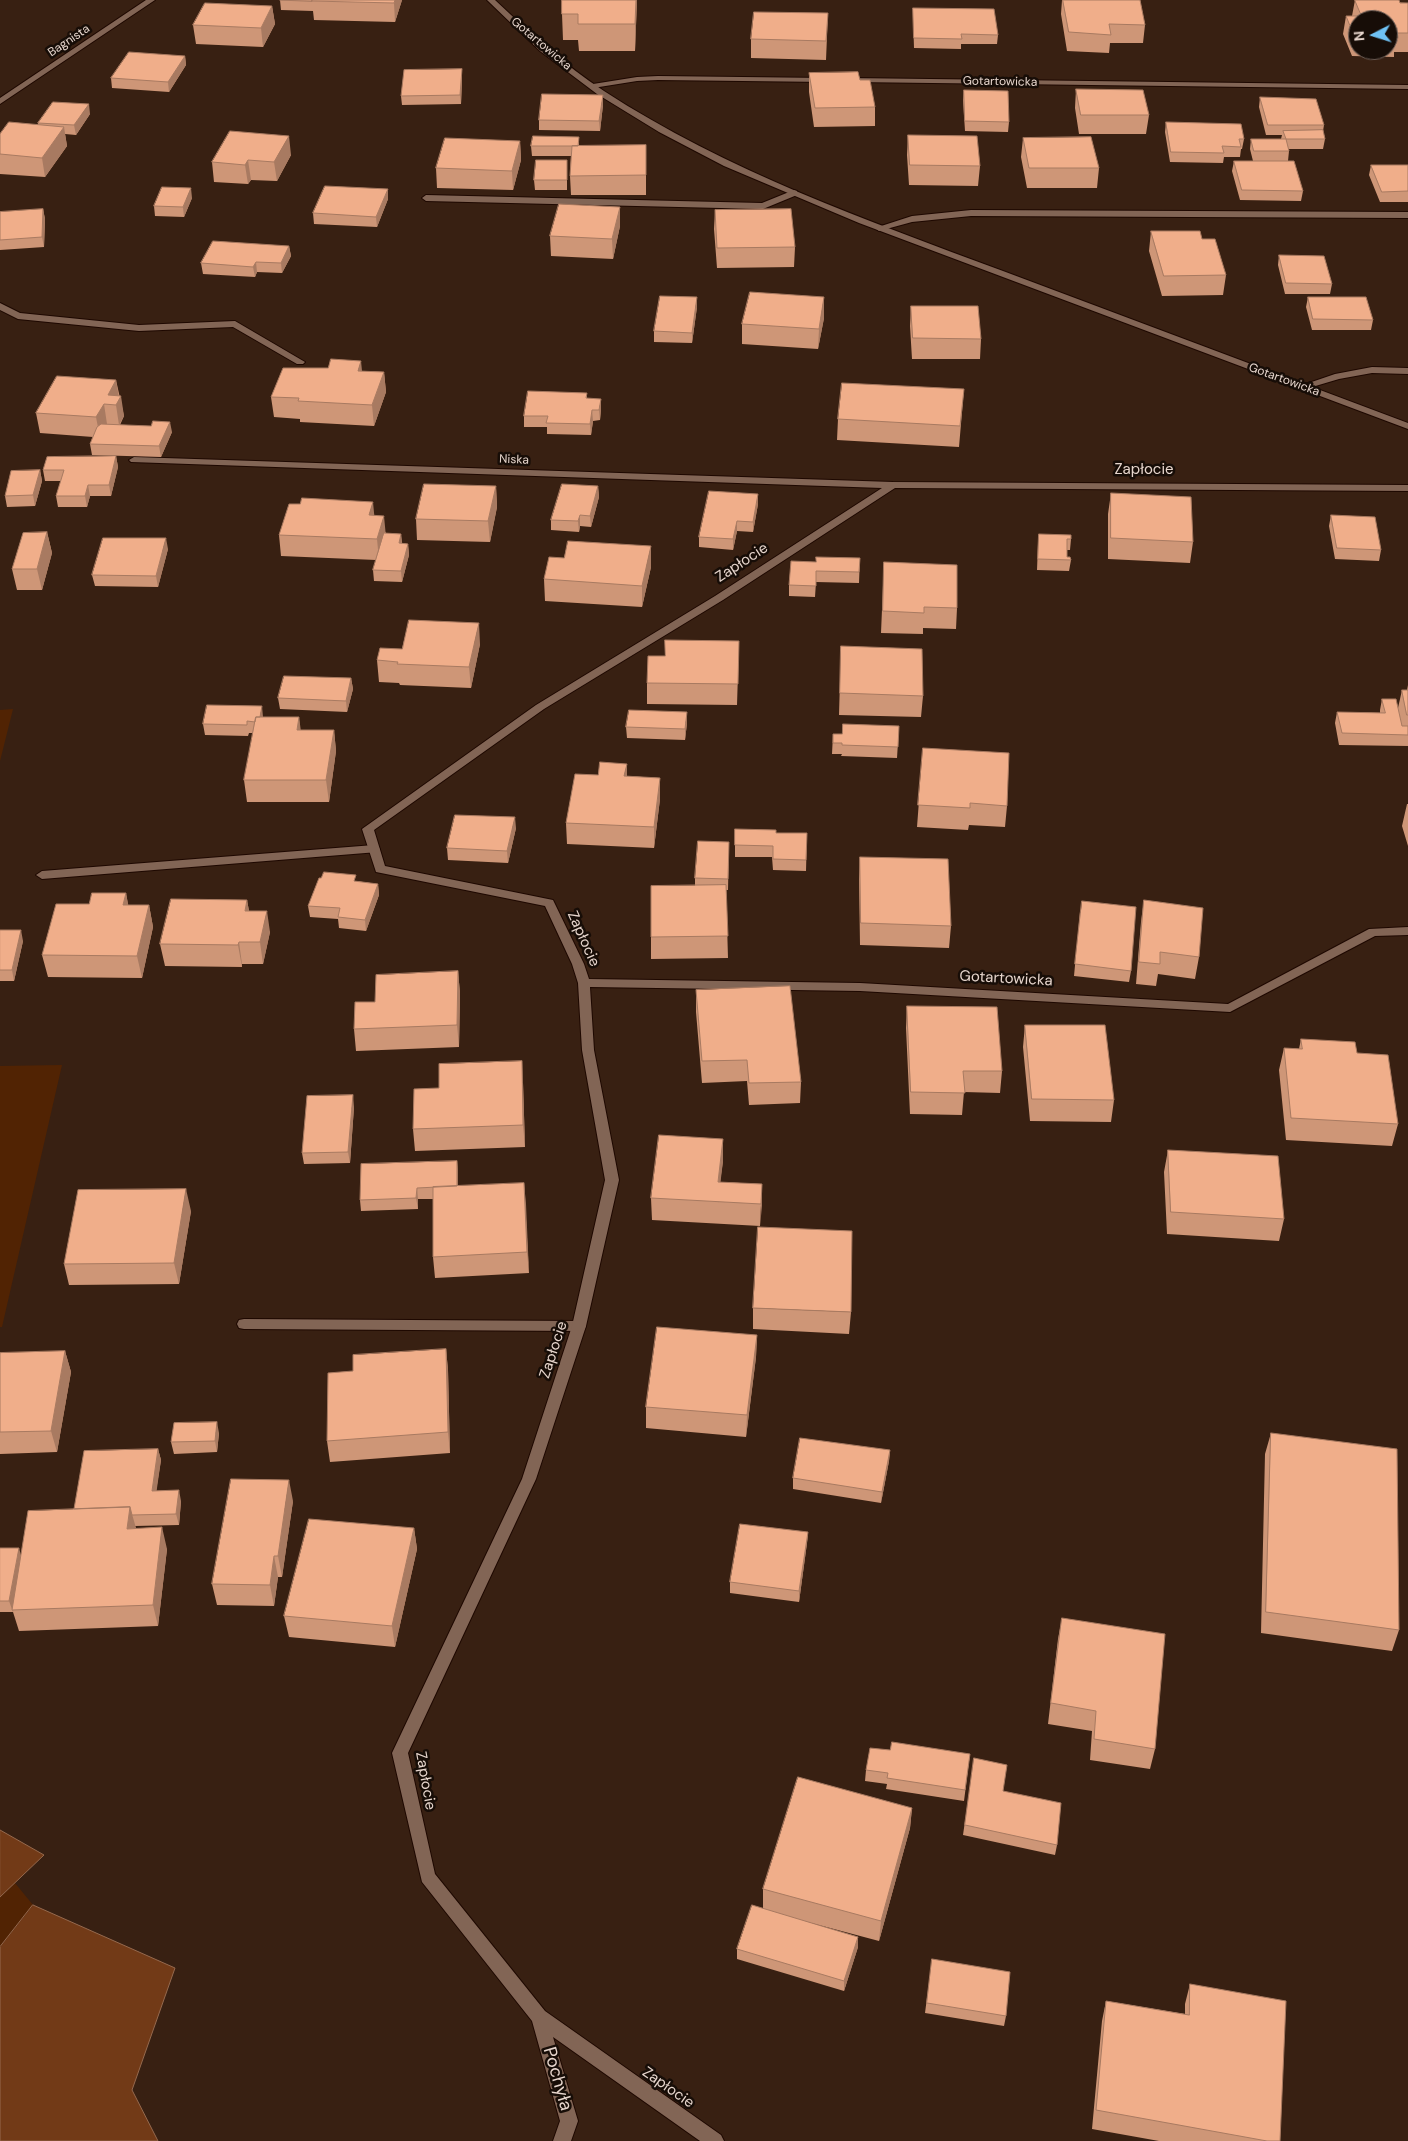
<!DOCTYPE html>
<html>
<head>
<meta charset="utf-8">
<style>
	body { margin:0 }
	#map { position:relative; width:1408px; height:2141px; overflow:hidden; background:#382012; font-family:"DM Sans",sans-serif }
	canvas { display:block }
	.north { position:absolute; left:1348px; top:10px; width:50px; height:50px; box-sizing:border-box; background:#170d07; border:1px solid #6a5d56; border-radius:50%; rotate:265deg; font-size:14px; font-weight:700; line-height:20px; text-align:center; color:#e7d6cd }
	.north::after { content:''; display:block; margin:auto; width:18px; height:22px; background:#6fc2f4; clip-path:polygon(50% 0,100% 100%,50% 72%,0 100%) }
</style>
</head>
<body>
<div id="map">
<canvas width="1408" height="2141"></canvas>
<div class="north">N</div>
</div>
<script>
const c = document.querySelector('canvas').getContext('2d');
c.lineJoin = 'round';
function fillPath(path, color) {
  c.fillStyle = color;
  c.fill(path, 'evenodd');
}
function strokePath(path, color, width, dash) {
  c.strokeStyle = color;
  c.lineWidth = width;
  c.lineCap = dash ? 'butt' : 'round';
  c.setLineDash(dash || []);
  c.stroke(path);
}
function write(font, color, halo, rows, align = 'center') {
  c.font = font + ' "DM Sans",sans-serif';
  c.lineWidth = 5;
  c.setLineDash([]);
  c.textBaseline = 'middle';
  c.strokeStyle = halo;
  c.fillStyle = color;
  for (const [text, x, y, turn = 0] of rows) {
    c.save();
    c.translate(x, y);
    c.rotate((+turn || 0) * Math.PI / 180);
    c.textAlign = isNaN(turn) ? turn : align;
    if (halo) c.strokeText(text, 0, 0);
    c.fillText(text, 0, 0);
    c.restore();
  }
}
const green = new Path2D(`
	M13,709l-13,52v-51z
	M62,1065l-60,262h-2v-261z
	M15,1883l18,22 -33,42v-50z`);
const water = new Path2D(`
	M0,1830l44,25 -44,42z
	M33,1905l142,63 -43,122 26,51h-158v-194z`);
const lane = new Path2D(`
	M374,845l6,4 -2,3 -336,27 -6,-4 6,-4z
	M244,1319l335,2 5,1 2,4 -2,4 -5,1 -335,-2 -5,-1 -2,-4 2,-4z`);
const street = new Path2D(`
	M146,0h9l-155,104v-6z
	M658,76l168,2 4,2 -4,2 -168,-2 -21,1 -44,7 -4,-2 4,-2 44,-7z
	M850,78l558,7v4l-555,-7h-3z
	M794,190l3,1v4l-34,14 -337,-8 -4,-3 4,-3 336,8z
	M971,210l437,2v6l-437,-2 -59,6 -33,9 -4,-3 37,-12z
	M0,303l20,10 119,12 96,-4 70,41 -2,2h-6l-64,-37 -94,4 -121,-12 -18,-9z
	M1372,367l36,1v6l-36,-1 -33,6 -37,11 -5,-3 38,-13z
	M134,457l759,25 515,3v6l-513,-3 -172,112 -179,109 -170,121 11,36 168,34 31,64 5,15 271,4 368,21 141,-75 39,-2v8l-33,1 -145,76 -370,-21 -270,-4 4,63 25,130 -33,146 -50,153 -128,274 27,121 110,137 176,124 3,6h-24l-147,-104 25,84 -7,20h-18l7,-20 -28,-100 -110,-139 -30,-129 130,-274 50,-153 33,-146 -23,-130 -4,-67 -6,-19 -27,-58 -169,-34 -14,-43 174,-124 179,-109 167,-108 -751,-26 -2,-2z`);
const secondary = new Path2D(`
	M487,0h8c35,33 69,65 109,91 123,80 262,129 399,180 135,51 270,101 405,152v6l-549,-206 -135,-57 -65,-34 -62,-38 -57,-43z`);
const wall = new Path2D(`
	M280,0h122l-7,22 -81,-2 -1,-9 -32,-1z
	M562,0h75l-2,51h-56l-1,-11h-15l-1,-26z
	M1062,0h78l5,25 -2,18h-33l-1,10 -42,-2 -6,-37z
	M1355,0l53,3v49h-14v5l-42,-1 -9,-22 3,-18h6zM1358,20h30v30h-30z
	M272,6l3,18 -12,23 -67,-3 -3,-19z
	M913,8l85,27 -1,9h-36v5l-47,-1 -1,-31z
	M828,13l-2,47 -75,-2v-19z
	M185,56l1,9 -17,27 -57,-4 -1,-10z
	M462,69v10l-1,25 -59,1 -1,-9z
	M809,73l51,7 15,27v19l-61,1 -5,-35z
	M1076,89l73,26 -3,19h-67l-4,-26z
	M964,90l45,32 -1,10 -43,-1 -2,-31z
	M1260,97l64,28 -1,6 2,8 -2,10h-34v2l-1,10 15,30 -2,10 -61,-1 -8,-29 2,-10h19l-3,-12 1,-10h30l1,-4h-16l-7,-28z
	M603,105l-3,26 -61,-1v-10z
	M90,114l-14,21 -11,-1 2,12 -22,31 -45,-3v-40l38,-9v-2z
	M1166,122l78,17 -2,10h-1l-1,8h-16l-1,6 -53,-1 -5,-30z
	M908,135l72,31 -2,20 -69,-1 -2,-30z
	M579,137v9l67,-1v50h-75l-1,-19 1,-20h-39l-1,-10z
	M1023,138l76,30 -2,20h-70l-6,-31z
	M520,141l1,19 -8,30 -76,-2 -1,-20z
	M291,155l-14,26 -26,-1 -3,4 -34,-2 -2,-20z
	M567,160v30h-32l-1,-10z
	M1371,165h37v37h-28l-11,-27z
	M388,189v10l-11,28 -63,-3 -1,-11z
	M192,198l-8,19 -29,-1 -1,-10z
	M620,207v19l-7,33 -62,-3 -1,-20z
	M43,209l2,10 -1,28 -44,3v-38z
	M715,210l80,37 -1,20 -77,1 -3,-39z
	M1151,231l51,8 24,36 -3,20 -61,1 -13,-45z
	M289,246l2,10 -9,17 -25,-1 -2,5 -52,-3 -2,-11z
	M1279,255l53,29 -2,10h-45l-7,-29z
	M1308,297l65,23 -2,10h-59l-6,-23z
	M911,306l70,33 -1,20h-68l-2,-33z
	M697,307l-5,36 -38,-1v-11z
	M824,318l-6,31 -76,-5v-20z
	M362,371l22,1 2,20 -12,34 -74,-4v-3l-26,-2 -3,-20z
	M116,380l8,36 -4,9 52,7 -11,25 -69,-2 -2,-11 3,-7 -53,-4 -4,-20z
	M964,389l-5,58 -122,-7 1,-21z
	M587,393v5l14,11 -1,11 -7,1 -2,14 -44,-1v-7h-23v-11z
	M116,456l2,11 -7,29h-21l-3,11h-29l-2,-11 5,-15h-16l-2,-11z
	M40,470l2,11 -7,25 -28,1 -2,-11z
	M496,486l1,21 -7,35 -73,-2 -1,-21z
	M598,486l1,11 -8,30 -11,-1 -1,6 -28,-2v-10z
	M1111,493l82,49 -3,21 -82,-4v-45z
	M758,494v10l-5,28 -16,-1 -4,19 -34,-3v-10z
	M1331,515l50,35 -2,11 -44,-2 -6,-33z
	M374,516l12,17 15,1 1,9 6,1 1,11 -7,27 -28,-1 -1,-11 3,-10 -95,-4 -2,-21z
	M47,532l5,21 -10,37h-25l-5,-21z
	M1039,534l32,5 -1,11h-3v7l4,3 -2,11 -32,-1 1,-26z
	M168,549l-10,38 -63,-1 -3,-11z
	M860,558l-1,25 -43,-1 -1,15 -26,-1v-11l27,-23z
	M884,562l73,46 -1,21 -33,-1v6l-42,-1z
	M651,567l-9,40 -97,-6 -1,-22z
	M739,641l-2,64 -90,-1v-21l18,-27z
	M480,644l-9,44 -71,-3 -1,-2 -20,-1 -2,-22 25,-11z
	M841,646l82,50 -2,21 -82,-2z
	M351,678l2,11 -6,23 -67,-3 -2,-11z
	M1408,685v61l-69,-1 -4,-22 2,-11 43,1v-3l2,-11 16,9 4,-18h5z
	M263,717h36l1,13h34l2,21 -7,51h-82l-3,-22 9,-47h-4l-1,3 -43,-1 -2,-11z
	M687,723l-2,17 -58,-2 -1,-11z
	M899,726l-2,32 -56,-2 1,-2h-10l1,-20h9z
	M923,748l84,58 -2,21 -36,-2 -1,5 -51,-3z
	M627,776l33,2v21l-6,49 -87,-4 -1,-21z
	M1407,804h1v42l-6,-20z
	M516,828l-8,35 -60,-3 -1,-12z
	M776,833h31l-1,38 -33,-1 -1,-13h-37v-12z
	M729,842l-1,48h-2l2,68 -77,1v-22l44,-51v-8z
	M860,857l91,69 -2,22 -89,-3 -1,-66z
	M356,881l22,3 1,11 -13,36 -27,-3 -1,-9 -28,-2 -2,-11z
	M126,893l2,12h21l4,22 -11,51 -94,-1 -6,-22z
	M247,900l2,11 21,21 -7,32h-21v3l-77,-1 -5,-22z
	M1144,900l55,57 -4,22 -37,-5 -2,12 -20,-2 5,-62z
	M1080,912l51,59 -2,11 -55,-6z
	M0,930l23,11 -9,40h-14z
	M458,971l2,22 -1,54 -103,4 -2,-22 21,-27z
	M696,990l105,92 -1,21 -51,2 -2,-24 -45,2 -6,-71z
	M907,1006l95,65 -2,22 -36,-1 -2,23 -52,-1 -4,-86z
	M1025,1025l89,75 -3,22 -81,-1 -7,-74z
	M1301,1039l56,14 41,71 -6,22 -106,-6 -7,-70 5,-22 15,1z
	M523,1083l2,64 -110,4 -2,-22 26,-41z
	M354,1107l-4,56 -46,1 -2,-11z
	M723,1139v22l-3,21 42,2 -2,42 -108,-6 -1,-22z
	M1168,1150l116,69 -5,22 -112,-7 -3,-62z
	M457,1161l1,11v14l66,-3 5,90 -94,5 -2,-21v-58h-15v10l-57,2 -1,-11z
	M191,1211l-12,73 -110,1 -5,-21z
	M753,1308l98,4 -2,22 -96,-5z
	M757,1335l-1,22 -10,80 -100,-9v-21z
	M446,1349l2,21 2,83 -120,9 -3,-21 26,-70z
	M65,1351l6,21 -14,80 -57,2v-101z
	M219,1433l-2,19 -43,2 -3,-12z
	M1271,1433l128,197 -7,21 -131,-18 4,-179z
	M158,1449l3,11 -5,31 25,10 -2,24 -44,1 1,2 31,21 -9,77 -139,5 -6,-19h-13v-64l21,8 53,-47z
	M890,1450l-1,11 -8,42 -88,-14v-11z
	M293,1501l-11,76h-4l-4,29 -57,-1 -5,-21z
	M414,1528l3,21 -22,98 -106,-10 -5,-21z
	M808,1532l-1,11 -8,59 -69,-9v-11z
	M1062,1618l93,131 -5,20 -60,-9 2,-29 -44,-7 10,-85z
	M890,1750l80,4 -6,47 -78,-12 1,-5 -22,-3 1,-11z
	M974,1758l29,33 54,54 -2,10 -92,-20z
	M912,1808l-2,20 -31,113 -79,-21 58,17v10l-14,44 -107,-32v-10l26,-41v-19z
	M932,1959l74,57 -2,10 -79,-13z
	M1190,1984l90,157h-121l-67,-12 10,-108 4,-20 79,13v-10z`);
const shadedWall = new Path2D(`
	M395,0h7l-7,22 -1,-19z
	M636,0h1l-2,51v-27z
	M272,6l3,18 -12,23 -2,-19z
	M185,56l1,9 -17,27 -1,-10z
	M462,69v10l-1,25 -1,-9z
	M603,95v10l-3,26 -1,-10z
	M89,104l1,10 -14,21 -2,-10z
	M64,127l3,19 -22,31 -3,-19z
	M289,136l2,19 -14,26 -3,-19z
	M520,141l1,19 -8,30 -1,-19z
	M248,160l3,20 -3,4 -3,-19z
	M191,188l1,10 -8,19 -1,-10z
	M388,189v10l-11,28 -1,-10z
	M620,207v19l-7,33 -1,-20z
	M43,209l2,10 -1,28 -2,-10z
	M289,246l2,10 -9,17 -1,-10z
	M256,262l1,10 -2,5 -2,-10z
	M697,297v10l-5,36v-10z
	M824,297v21l-6,31 1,-20z
	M361,361l2,20 -5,-10z
	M384,372l2,20 -12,34 -2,-21z
	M116,380l3,18 2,-2 3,20 -5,9 -3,-20 -8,-10z
	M601,399v10l-1,11 -1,-10z
	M104,404l3,20 -7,14 -4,-21z
	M592,410l1,11 -2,14 -1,-11z
	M170,422l2,10 -11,25 -2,-11z
	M116,456l2,11 -7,29 -2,-11z
	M40,470l2,11 -7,25 -2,-11z
	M88,485l2,11 -3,11 -2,-11z
	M496,486l1,21 -7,35 -2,-21z
	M598,486l1,11 -8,30 -1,-11z
	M758,494v10l-5,28v-10z
	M373,502l2,21 -6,-8z
	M580,515v11l-1,6 -1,-11z
	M384,516l2,21 -7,23 -2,-21z
	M737,521v10l-4,19v-11z
	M47,532l5,21 -10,37 -5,-21z
	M401,534l1,11 -3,-2z
	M166,538l2,11 -10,38 -2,-11z
	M408,544l1,11 -7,27 -1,-11z
	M651,546v21l-9,40v-21z
	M479,623l1,21 -9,44 -2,-21z
	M351,678l2,11 -6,23 -1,-11z
	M262,706l1,11 -4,5z
	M687,712v11l-2,17v-11z
	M299,717l3,22 -5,-9z
	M334,730l2,21 -7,51 -3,-22z
	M627,764v21l-3,-9z
	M660,778v21l-6,49v-21z
	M515,817l1,11 -8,35 -1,-12z
	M378,884l1,11 -13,36 -1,-11z
	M126,893l4,21 -7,-9z
	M247,900l4,22 -6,-11z
	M149,905l4,22 -11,51 -5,-22z
	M267,911l3,21 -7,32 -3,-22z
	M21,930l2,11 -9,40 -2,-11z
	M239,942l3,22v3l-4,-22z
	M458,971l2,22 -1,54 -2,-22z
	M522,1061l1,22 2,64 -2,-22z
	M353,1095l1,12 -4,56 -2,-11z
	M723,1139v22l-5,42v-21z
	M457,1161l1,11v26l-1,-11z
	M524,1183l2,21 3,69 -2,-21z
	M762,1184v22l-2,20 1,-22z
	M417,1188l1,11v10l-2,-11z
	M186,1189l5,22 -12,73 -5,-21z
	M757,1335l-1,22 -10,80 1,-22z
	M446,1349l2,21 2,83 -2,-21z
	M65,1351l6,21 -14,80 -6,-21z
	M217,1422l2,11 -2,19 -2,-11z
	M158,1449l3,11 -6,42 -3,-11z
	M890,1450l-1,11 -8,42 1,-11z
	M289,1480l4,21 -11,76 -4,-21z
	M179,1490l2,11 -2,24 -3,-11z
	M130,1507l6,21 -9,1z
	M162,1527l5,22 -9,77 -5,-21z
	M414,1528l3,21 -22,98 -3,-21z
	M808,1532l-1,11 -8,59v-11z
	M19,1548l3,11 -9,53 -4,-11z
	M274,1556l4,21 -4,29 -4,-21z
	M912,1808l-2,20 -31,113 2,-20z
	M858,1937v10l-14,44v-10z`);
const building = new Path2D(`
	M280,0h32v1z
	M312,0h83l-1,3 -82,-2z
	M562,0h74l-1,24h-57v-10h-16z
	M1063,0h77l5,25 -36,-1 2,11 -42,-3z
	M1355,0h44l1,3h8v30h-12l1,5h-9v-18h-30v18h-3l-9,-22h15z
	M205,3l67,3 -11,22 -68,-3z
	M913,8l81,1 4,26 -37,-1 1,5 -48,-1z
	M754,12l74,1 -2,28 -75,-2z
	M129,52l56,4 -17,26 -57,-4z
	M462,69l-2,26 -59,1 3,-26z
	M858,72l2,8h10l5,27 -60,1 -6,-35z
	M1076,89l67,1 6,25h-68z
	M964,90l44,1 1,31 -44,-1z
	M542,94l61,1 -4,26 -60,-1z
	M1260,97l56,2 8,26h-56z
	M53,102l36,2 -15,21 -36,-2z
	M9,122l55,5 -22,31 -42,-4v-20z
	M1166,122l75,2 3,15h-5l2,8 -19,-1 2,7 -53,-1z
	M1323,130l2,9h-39l-3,-8z
	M230,131l59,5 -15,26 -26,-2 -3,5 -33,-3z
	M908,135l69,1 3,30 -70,-1z
	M533,136l46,1 -1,9h-47z
	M1091,137l8,31h-70l-6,-30z
	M445,138l75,3 -8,30 -76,-3z
	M1251,139h35l3,12h-35z
	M646,145v30l-76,1 2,-30z
	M536,160h31v20h-33z
	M1234,161h60l9,30 -61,-1z
	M1371,165h37v26l-26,1z
	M325,186l63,3 -12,28 -63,-4z
	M162,187l29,1 -8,19 -29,-1z
	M559,204l61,3 -8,32 -62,-3z
	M43,209l-1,28 -42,3v-28z
	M791,209l4,38 -78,1 -2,-38z
	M1151,231h49l2,8h13l11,36 -62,1z
	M213,241l76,5 -8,17 -25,-1 -3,5 -52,-4z
	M1279,255l45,1 8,28 -46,-1z
	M750,292l74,5 -5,32 -77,-5z
	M660,296l37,1 -5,36 -38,-2z
	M1308,297h58l7,23 -60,-1z
	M911,306h67l3,33 -68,-1z
	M331,359l30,2 -3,10 26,1 -12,33 -74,-4 1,-3 -28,-1 12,-29h45z
	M57,376l59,4 -8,15 13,1 -5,9 -12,-1 -8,13 -60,-4z
	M842,383l122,6 -4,37 -122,-7z
	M528,391l59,2 -1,5 15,1 -2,11h-7l-2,14 -44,-1 2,-7h-24z
	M153,421l17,1 -11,24 -69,-2 7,-17 4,-3 50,2z
	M116,456l-7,29h-21l-3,11h-29l8,-26h-21l4,-13z
	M40,470l-7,25 -28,1 6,-25z
	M424,484l72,2 -8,35 -72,-2z
	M562,484l36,2 -8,30 -10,-1 -2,6 -27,-1z
	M709,491l49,3 -5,28 -16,-1 -4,18 -34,-2z
	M1111,493l80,4 2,45 -82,-4z
	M302,498l71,4 -4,13 15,1 -7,23 -98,-4 10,-31h11z
	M1331,515l44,2 6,33 -44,-2z
	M47,532l-10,37h-25l11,-36z
	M384,533l17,1 -2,9 9,1 -7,27 -28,-1z
	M1039,534l32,1v4h-4v18h3l1,3 -33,-1z
	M103,538h63l-10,38 -64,-1z
	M568,541l83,5 -9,40 -98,-7 5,-22 15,1z
	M816,557l44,1 -1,14 -43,-1v15l-27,-1 2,-24 25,1z
	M884,562l73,3v43l-33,-1v6l-41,-2z
	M409,620l70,3 -10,44 -72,-3 1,-2 -21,-2 3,-12 22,1z
	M665,640l74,1 -1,43 -91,-1 1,-27h17z
	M841,646l81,3 1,47 -83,-3z
	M284,676l67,2 -5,23 -68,-3z
	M1402,690h6v25h-1z
	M1382,699h14l6,27h6v9l-66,-2 -5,-21 48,1z
	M207,705l55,1 -2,11h-4l-1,5 -8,-1v4l-44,-1z
	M629,710l58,2 -2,17 -59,-2z
	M256,717h43l-2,13h37l-8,50h-82z
	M843,724l56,2 -1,21 -56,-2v-2h-9v-9h9z
	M923,748l86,5 -2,53 -37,-3v5l-52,-3z
	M600,762l27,2 -3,12 36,2 -6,49 -88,-4 9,-49 23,1z
	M455,815l60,2 -8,34 -60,-3z
	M735,829l41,1v3h31l-1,27 -33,-1v-13l-38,-1z
	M698,841l31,1 -1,37 -33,-1z
	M860,857l88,2 3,67 -90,-3z
	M324,872l32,3 -2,6 24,3 -13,36 -27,-3 2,-9 -32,-2 11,-28h2z
	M726,885l2,51 -77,1v-51z
	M92,893h34l-3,12h26l-12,51 -95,-1 14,-51h33z
	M171,899l76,1 -2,11h22l-7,31h-21l-1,3 -78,-1z
	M1144,900l59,8 -4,49 -39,-5v12l-21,-2z
	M1082,901l54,6 -5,64 -56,-7z
	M0,930h21l-9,40h-12z
	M458,971l-1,54 -103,4 1,-27h20l1,-27z
	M790,986l11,96 -52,1 -2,-23 -45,1 -6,-71z
	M907,1006l90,1 5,64h-39l2,22 -54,-1z
	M1025,1025h80l9,75 -82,-1z
	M1301,1039l54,3 2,11 31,2 10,69 -107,-6 -7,-70 18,1z
	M522,1061l1,64 -110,4 1,-40 25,-1v-24z
	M353,1095l-5,57 -46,1 5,-57z
	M659,1135l64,4 -5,43 44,2 -1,20 -110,-6z
	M1168,1150l110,6 6,63 -113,-7z
	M457,1161v25l-40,2 -1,10 -56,2 1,-36z
	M524,1183l3,69 -94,5v-70z
	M186,1189l-12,74 -110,1 14,-74z
	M758,1227l94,4 -1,81 -98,-4z
	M657,1327l100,8 -10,80 -101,-8z
	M446,1349l2,83 -121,9 1,-68 25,-2v-16z
	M65,1351l-14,80 -51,1v-79z
	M217,1422l-2,19 -44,1 3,-19z
	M1271,1433l126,16 2,181 -133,-18z
	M800,1438l90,12 -8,42 -89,-14z
	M158,1449l-6,42 27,-1 -3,24 -44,1 -2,-8 -56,2 10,-58z
	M231,1479l58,1 -11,76h-4l-4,29 -58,-1z
	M130,1507l-3,22 35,-2 -9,78 -141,5 16,-99z
	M309,1519l105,9 -22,98 -108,-10z
	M740,1524l68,8 -9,59 -69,-9z
	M0,1548h19l-10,53h-9z
	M1062,1618l103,16 -10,115 -61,-10 2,-28 -45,-8z
	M892,1742l78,12 -5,36 -78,-12 1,-5 -22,-3 4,-22 20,2z
	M974,1758l33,7 -4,26 58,12 -4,42 -92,-20z
	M798,1777l114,31 -31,113 -118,-32z
	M752,1905l106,32 -14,44 -107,-32z
	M932,1959l78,13 -4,44 -79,-13z
	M1190,1984l96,17 -6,140h-13l-171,-31 10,-109 83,14z`);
const farStreetnames = [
	["Bagnista",69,41,-34],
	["Gotartowicka",541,44,40],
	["Gotartowicka",1000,82,1],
	["Gotartowicka",1284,380,20],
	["Niska",514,460,2]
];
const streetNames = [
	["Zapłocie",1144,470],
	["Zapłocie",742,563,-33],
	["Zapłocie",583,939,66],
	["Gotartowicka",1006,979,3],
	["Zapłocie",554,1350,-72],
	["Zapłocie",425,1781,80],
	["Zapłocie",668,2088,35]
];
const nearStreetnames = [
	["Pochyła",557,2079,74]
];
fillPath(green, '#512303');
fillPath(water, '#723a17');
strokePath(water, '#95694e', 1);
strokePath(lane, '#1e0800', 2);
strokePath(street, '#1e0800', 2);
strokePath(secondary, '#1e0800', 2);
fillPath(lane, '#826555');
fillPath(street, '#826555');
fillPath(secondary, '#826555');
fillPath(wall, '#ce9677');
fillPath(shadedWall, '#a87a61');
fillPath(building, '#f0ae8a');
strokePath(building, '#a87a61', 1);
write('12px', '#e7d6cd', '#170d07', farStreetnames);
write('15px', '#e7d6cd', '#170d07', streetNames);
write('18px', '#e7d6cd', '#170d07', nearStreetnames);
</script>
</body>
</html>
